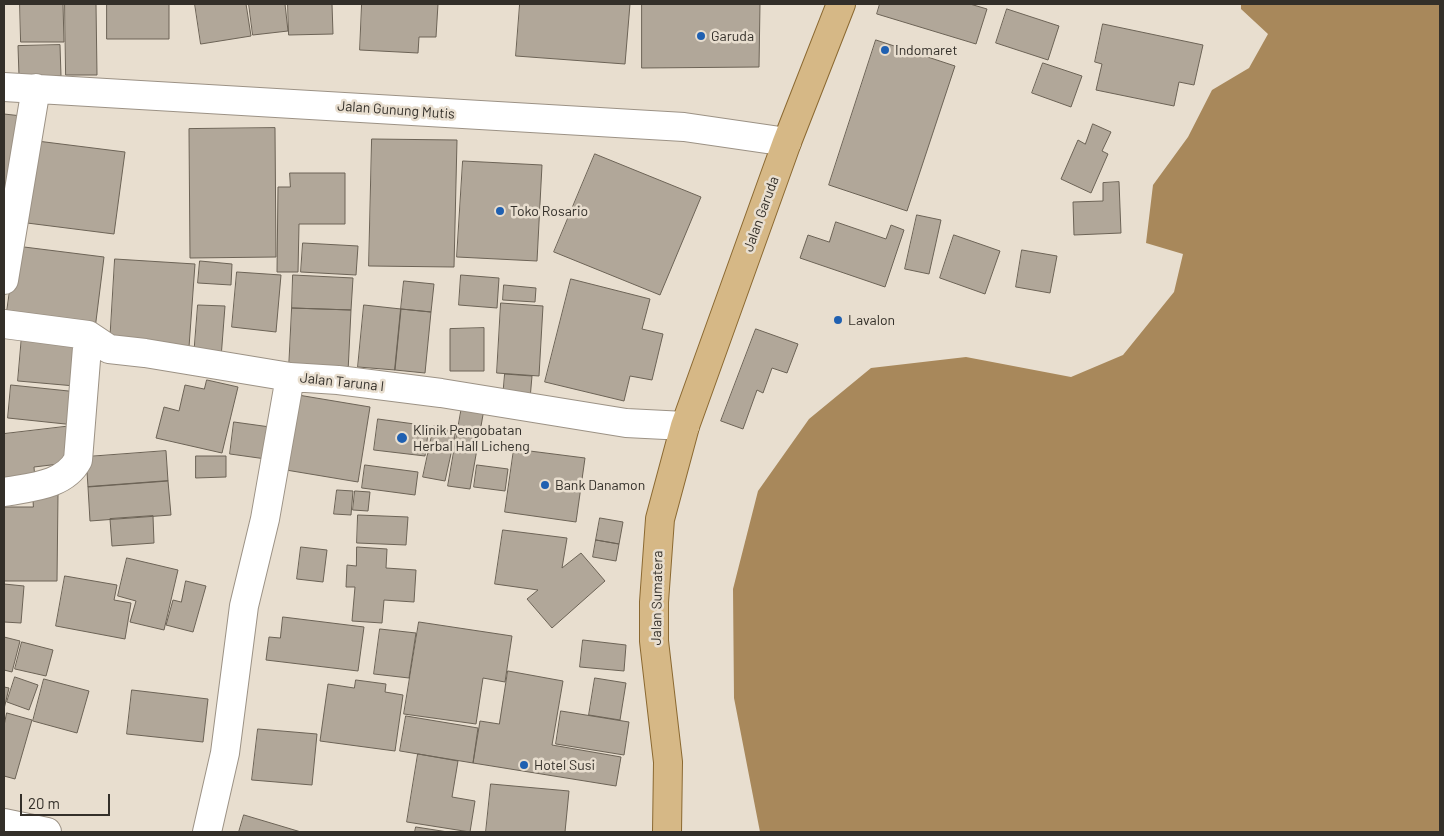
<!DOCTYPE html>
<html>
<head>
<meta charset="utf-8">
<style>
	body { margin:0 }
	#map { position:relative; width:1444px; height:836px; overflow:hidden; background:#e8decf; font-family:Barlow,sans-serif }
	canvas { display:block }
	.frame { position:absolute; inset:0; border:5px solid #332f29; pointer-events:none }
	.scale { position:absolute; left:20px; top:794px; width:90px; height:22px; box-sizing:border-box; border:2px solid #332f29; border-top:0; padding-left:6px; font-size:15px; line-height:18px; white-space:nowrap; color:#332f29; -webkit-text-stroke:4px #e8decf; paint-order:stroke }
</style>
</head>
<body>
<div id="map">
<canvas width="1444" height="836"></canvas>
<div class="frame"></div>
<div class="scale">20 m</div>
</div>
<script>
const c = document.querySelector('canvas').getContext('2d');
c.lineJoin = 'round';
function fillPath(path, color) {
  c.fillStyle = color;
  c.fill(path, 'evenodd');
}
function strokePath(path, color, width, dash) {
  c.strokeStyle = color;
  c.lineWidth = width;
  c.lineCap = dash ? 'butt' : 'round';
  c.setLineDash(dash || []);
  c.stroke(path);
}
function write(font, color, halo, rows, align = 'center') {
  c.font = font + ' Barlow,sans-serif';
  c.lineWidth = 5;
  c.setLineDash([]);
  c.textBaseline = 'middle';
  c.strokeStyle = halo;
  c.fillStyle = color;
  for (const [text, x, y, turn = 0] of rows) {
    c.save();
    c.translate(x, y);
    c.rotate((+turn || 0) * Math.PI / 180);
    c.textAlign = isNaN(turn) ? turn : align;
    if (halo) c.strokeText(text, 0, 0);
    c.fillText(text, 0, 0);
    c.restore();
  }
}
const water = new Path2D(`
	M1241,4h199v828h-680l-26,-134 -1,-109 25,-98 51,-72 62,-51 95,-11 105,20 52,-22 51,-63 9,-38 -37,-11 7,-58 35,-48 24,-47 37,-22 19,-34 -27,-25z`);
const building = new Path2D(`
	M20,4h43l1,38h-43z
	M65,4h31l1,71h-31z
	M107,4h62v35h-62z
	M195,4h51l5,32 -50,8z
	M249,4h36l3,27 -35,4z
	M288,4h44l1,30 -44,1z
	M362,4h76l-2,33h-17l-1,16 -58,-3z
	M520,4h110l-5,60 -109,-8z
	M642,4h136h-18l-1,63 -117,1z
	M880,4h90l17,5 -11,35 -99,-30z
	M1007,9l52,17 -11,34 -52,-17z
	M1103,24l100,21 -9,40 -15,-3 -5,24 -78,-16 6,-26 -7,-2z
	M876,40l79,26 -48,145 -78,-26z
	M60,45l1,31h-42l-1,-30z
	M1043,63l39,13 -11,31 -39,-14z
	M4,114l18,2 -18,146z
	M1093,124l18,8 -9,19 6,3 -17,39 -30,-14 17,-39 7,4z
	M275,128l1,129 -86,1 -1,-129z
	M372,139l85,1 -3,127 -85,-1z
	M37,141l88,11 -11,82 -87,-11z
	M595,154l106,43 -41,98 -106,-43z
	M463,161l79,4 -5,96 -80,-4z
	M290,173h55v51h-46l-1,48h-21l1,-85h12z
	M1119,182l2,51 -47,2 -1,-33 30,-1v-18z
	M917,215l24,5 -12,54 -24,-5z
	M836,222l50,17 5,-14 13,5 -19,57 -85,-29 8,-23 21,7z
	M954,235l46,16 -15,43 -45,-16z
	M303,243l55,3 -2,29 -55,-3z
	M16,246l88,11 -9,72 -89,-10z
	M1022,250l35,6 -7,37 -34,-6z
	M115,259l80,5 -6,83 -79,-4z
	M200,261l32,3 -1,21 -33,-2z
	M237,272l44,3 -5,57 -44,-5z
	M293,275l60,3 -2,32 -59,-2z
	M461,275l38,3 -2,30 -38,-3z
	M571,279l79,20 -8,30 21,5 -11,46 -22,-4 -6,25 -79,-19z
	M404,281l30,3 -3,28 -30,-3z
	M504,285l32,3 -1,14 -32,-2z
	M501,303l42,3 -4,70 -42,-3z
	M198,305l27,1 -4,52 -27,-2z
	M364,305l37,4 -6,61 -37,-3z
	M292,308l59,2 -3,62 -59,-3z
	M401,309l30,3 -6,61 -30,-3z
	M484,328v43h-34v-42z
	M756,329l42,15 -11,29 -15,-5 -9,25 -6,-3 -14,39 -22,-8z
	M22,335l57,4 -4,47 -57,-5z
	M505,374l27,2 -2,23 -27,-2z
	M207,380l31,7 -16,66 -66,-15 8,-31 15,4 6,-26 19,4z
	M11,385l67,7 -3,33 -67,-7z
	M298,395l72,12 -12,75 -72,-12z
	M462,406l22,3 -14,80 -22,-3z
	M378,419l51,7 -4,30 -51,-6z
	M234,422l36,5 -4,32 -36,-5z
	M72,426l4,36 -42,5 1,13 -31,4v-50z
	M434,426l22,5 -11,50 -22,-4z
	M514,449l71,9 -9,64 -71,-10z
	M166,451l2,30 -80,6 -2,-30z
	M196,456h30v21l-30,1z
	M365,465l53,7 -3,23 -53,-7z
	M477,465l31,4 -3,22 -31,-4z
	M168,481l3,34 -81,6 -2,-34z
	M337,490l16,1 -2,24 -17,-1z
	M355,491l15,1 -2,19 -15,-1z
	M33,494h25l-1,87h-53v-74h29z
	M358,515l50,2 -2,28 -49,-2z
	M153,516l1,27 -42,3 -2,-27z
	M600,518l23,4 -4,22 -23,-4z
	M503,530l64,8 -5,30 19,-15 24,28 -53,47 -25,-29 11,-9 -43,-6z
	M596,540l23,4 -3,17 -23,-4z
	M301,547l26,3 -4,32 -26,-3z
	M357,547l30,2 -1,19 30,2 -2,32 -30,-2 -2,23 -30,-2 3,-34h-9l1,-22 9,1z
	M127,558l51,12 -14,60 -34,-8 6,-21 -18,-5z
	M65,576l52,9 -3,15 17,3 -6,36 -69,-13z
	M186,581l20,5 -13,46 -27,-7 7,-25 8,2z
	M4,584l20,2 -3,37 -17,-1z
	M283,617l81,10 -6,44 -92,-11 3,-23 11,1z
	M419,622l93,14 -7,46 -22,-4 -7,46 -72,-10z
	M380,629l36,4 -7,45 -35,-4z
	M4,637l16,4 -8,31 -8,-2z
	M583,640l43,5 -2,26 -44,-4z
	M22,642l31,8 -7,26 -31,-7z
	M508,671l55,10 -11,64 69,12 -5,29 -143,-23 7,-42 19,3z
	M15,677l23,8 -9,25 -22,-8z
	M595,678l31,5 -6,37 -31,-5z
	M44,679l45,12 -12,42 -44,-12z
	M356,680l30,4 -1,8 18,3 -8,56 -75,-10 8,-57 26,4z
	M4,687l5,1 -5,21z
	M132,690l76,9 -5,43 -76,-8z
	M561,711l68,11 -5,33 -68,-11z
	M7,713l25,7 -17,59 -11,-3v-50z
	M406,716l72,12 -5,35 -73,-12z
	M258,729l59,5 -5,51 -60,-5z
	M418,754l40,7 -6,36 23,4 -5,31 -63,-10z
	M491,784l78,7 -4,41h-79z
	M244,815l57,17h-62z
	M416,827l32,5h-33z`);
const street = new Path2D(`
	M4,87l680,40 103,15
	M4,280l32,-192
	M4,324l84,11 21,14 36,4 145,24 48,3 103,13 185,30 59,3
	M4,492c26,-5 60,-6 74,-32l10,-125
	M4,823l43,9
	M207,832l18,-79 19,-147 21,-87 25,-142`);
const primary = new Path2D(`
	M667,832l1,-70 -14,-121v-39l6,-83 25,-93 102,-284 54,-138`);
const markers = [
	[701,36,5,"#1f60b1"],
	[885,50,5,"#1f60b1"],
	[500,211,5,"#1f60b1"],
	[838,320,5,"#1f60b1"],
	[402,438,6,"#1f60b1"],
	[545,485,5,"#1f60b1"],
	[524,765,5,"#1f60b1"]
];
const poiNames = [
	["Garuda",711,36],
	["Indomaret",895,50],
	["Toko Rosario",510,211],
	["Lavalon",848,320],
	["Klinik Pengobatan",413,430],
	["Herbal Hall Licheng",413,446],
	["Bank Danamon",555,485],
	["Hotel Susi",534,765]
];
const streetNames = [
	["Jalan Gunung Mutis",396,110,4],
	["Jalan Garuda",761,214,-70],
	["Jalan Taruna I",342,382,6],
	["Jalan Sumatera",657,598,-89]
];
fillPath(water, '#a8885b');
fillPath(building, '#b1a799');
strokePath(building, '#6c6356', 1);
strokePath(street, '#9c9285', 30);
strokePath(primary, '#8b6931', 30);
strokePath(street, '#fff', 28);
strokePath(primary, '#d6b886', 28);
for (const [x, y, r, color] of markers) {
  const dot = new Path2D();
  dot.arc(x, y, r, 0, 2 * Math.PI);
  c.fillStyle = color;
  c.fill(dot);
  strokePath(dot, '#e8decf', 2);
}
write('14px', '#332f29', '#e8decf', poiNames, 'left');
write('14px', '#332f29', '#e8decf', streetNames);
</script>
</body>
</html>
